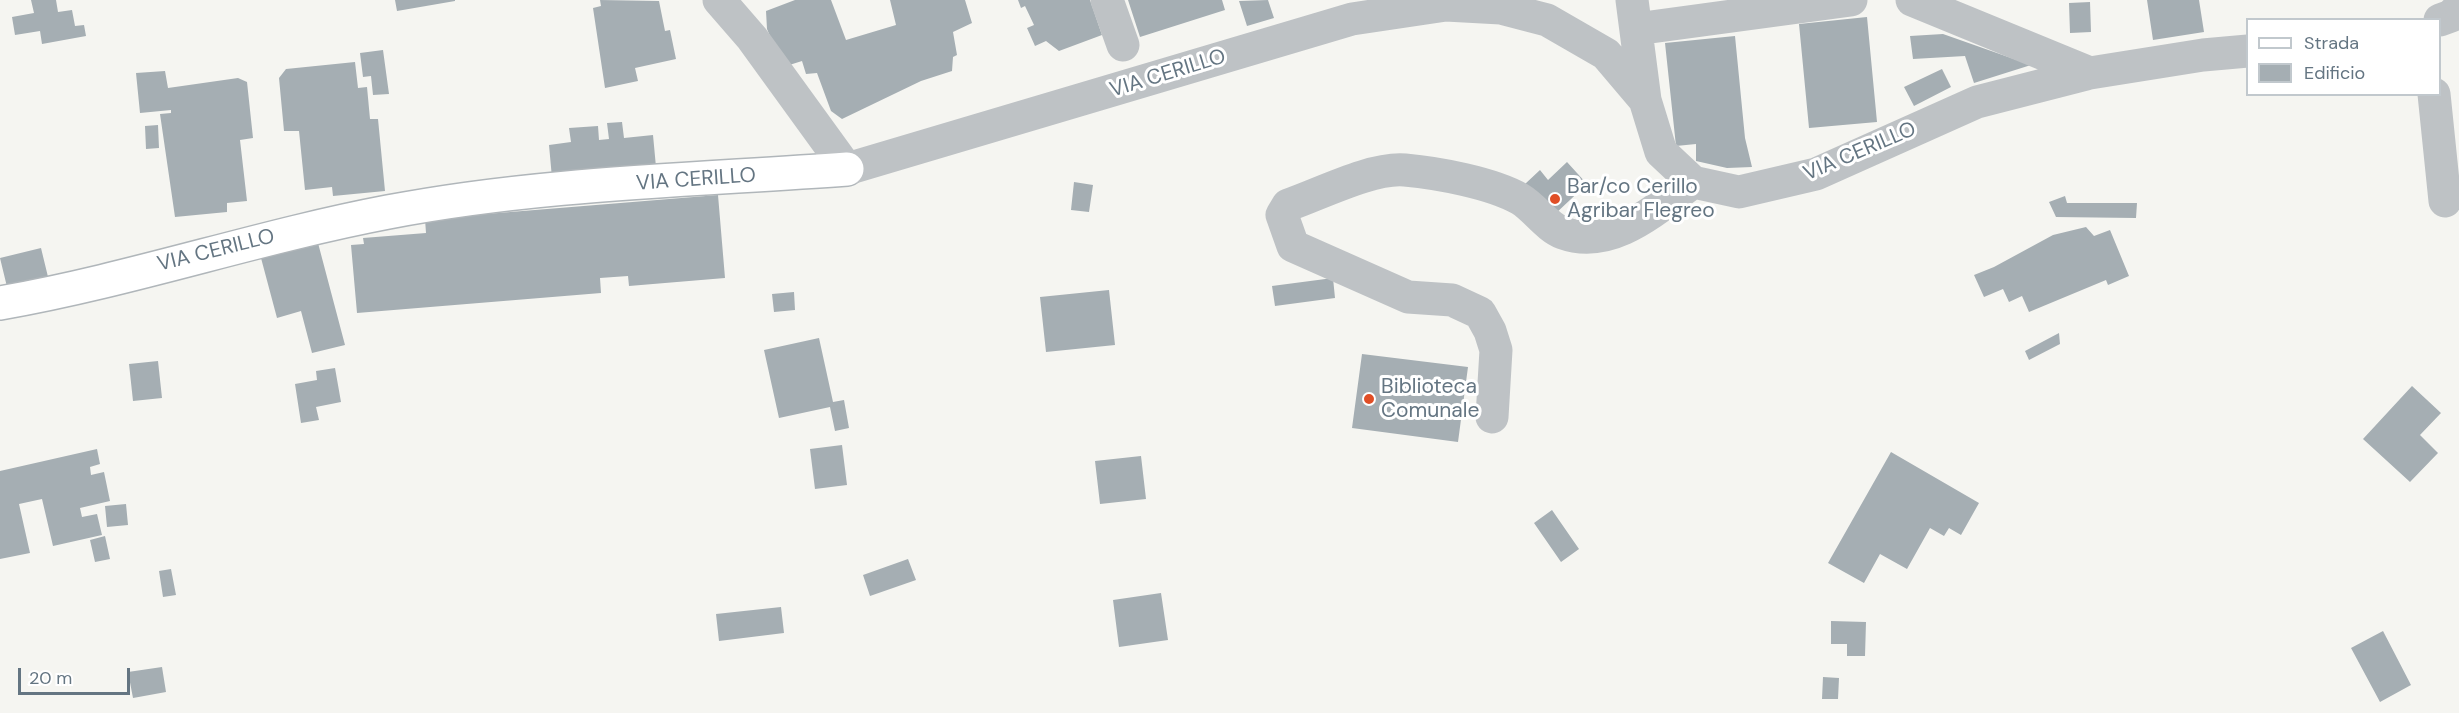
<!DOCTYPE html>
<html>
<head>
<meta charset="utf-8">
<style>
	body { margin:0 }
	#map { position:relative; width:2459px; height:713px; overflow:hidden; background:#f5f5f1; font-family:"DM Sans",sans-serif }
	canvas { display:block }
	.legend { position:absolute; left:2246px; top:18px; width:195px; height:78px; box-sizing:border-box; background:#fff; border:2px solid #c1c8cd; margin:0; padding:8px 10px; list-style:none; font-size:18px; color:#647582 }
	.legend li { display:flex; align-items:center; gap:12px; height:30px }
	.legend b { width:30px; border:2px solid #c1c8cd }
	.scale { position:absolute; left:18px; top:668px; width:112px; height:27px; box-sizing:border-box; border:3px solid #647582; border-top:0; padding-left:8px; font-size:18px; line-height:21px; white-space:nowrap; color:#647582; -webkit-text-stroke:4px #fff; paint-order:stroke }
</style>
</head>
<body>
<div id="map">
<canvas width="2459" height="713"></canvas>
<ul class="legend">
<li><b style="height:8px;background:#fff"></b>Strada</li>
<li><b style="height:16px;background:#a5aeb3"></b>Edificio</li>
</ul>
<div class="scale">20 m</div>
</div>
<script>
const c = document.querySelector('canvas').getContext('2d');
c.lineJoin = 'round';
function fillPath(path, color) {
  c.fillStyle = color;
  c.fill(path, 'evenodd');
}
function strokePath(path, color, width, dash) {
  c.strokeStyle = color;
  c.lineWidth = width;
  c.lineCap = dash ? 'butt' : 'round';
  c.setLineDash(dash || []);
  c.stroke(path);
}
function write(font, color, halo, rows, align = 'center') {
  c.font = font + ' "DM Sans",sans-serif';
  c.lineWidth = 6;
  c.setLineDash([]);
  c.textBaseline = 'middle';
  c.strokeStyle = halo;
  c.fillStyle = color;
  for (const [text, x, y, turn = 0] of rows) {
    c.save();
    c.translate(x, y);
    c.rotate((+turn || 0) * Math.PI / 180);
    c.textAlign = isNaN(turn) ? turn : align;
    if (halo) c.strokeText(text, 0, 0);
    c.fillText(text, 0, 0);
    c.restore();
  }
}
const building = new Path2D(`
	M31,0h25l2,12 14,-2 3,16 9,-1 2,11 -44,8 -2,-13 -25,4 -3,-18 22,-4z
	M395,0h60v1l-58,10z
	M600,0l59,1 6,30 5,-1 6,29 -41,9 3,13 -33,7 -12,-80 8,-2z
	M795,0h36l15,40 50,-15 -6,-25h75l7,23 -19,9 4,23 -4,2 -1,14 -31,10 -79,38 -11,-8 -14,-38 -11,1 -4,-13 -19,6 -16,-38 -1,-18z
	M1018,0h72l12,35 -43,16 -13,-10 -11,5 -8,-18 7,-3 -9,-19 -4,2z
	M1128,0h94l3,10 -85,27z
	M1268,0l6,18 -27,8 -8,-25z
	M2147,0h52l5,32 -51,8z
	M2090,2l1,30 -21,1 -1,-30z
	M1867,17l10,105 -68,6 -10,-104z
	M1943,34l88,31 -57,18 -9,-27 -52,3 -3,-23z
	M1735,36l10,102 7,29 -25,1 -31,-7v-17l-20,2 -11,-103z
	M383,50l6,44 -16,1 -2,-19 -8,1 -3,-24z
	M355,62l3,26 9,-1 3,32h8l7,72 -52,5 -1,-9 -27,3 -6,-59h-15l-5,-53 7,-9z
	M1942,69l9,18 -37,19 -10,-19z
	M165,71l3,17 70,-10 9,4 6,56 -13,2 7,61 -20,2v9l-52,5 -15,-103 11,-1v-3l-31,3 -4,-40z
	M622,122l2,16 29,-3 3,32 -104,11 -3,-33 22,-3 -2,-14 29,-2 1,14 10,-1 -2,-16z
	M158,125l1,23 -13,1 -1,-23z
	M1567,162l20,22 -33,31 -29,-31 15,-14 8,10z
	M1074,182l19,3 -4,27 -18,-2z
	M718,195l7,83 -96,8 -1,-10 -28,2 1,15 -244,20 -6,-68 13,-1 -1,-6 63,-5 -1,-14z
	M2065,196l2,7h70l-1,15 -80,-1 -7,-15z
	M2086,227l8,9 16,-6 19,46 -21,9 -2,-5 -77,32 -7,-16 -13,6 -6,-13 -19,8 -10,-22 20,-8 59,-32z
	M318,243l27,102 -33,8 -11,-42 -24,7 -16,-60z
	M41,248l8,33 -41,10 -8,-33z
	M1333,278l2,20 -60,8 -3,-20z
	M1109,290l6,55 -69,7 -6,-55z
	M794,292l1,18 -21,2 -2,-18z
	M2059,333l1,11 -31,16 -4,-9z
	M819,338l14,64 11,-2 5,28 -14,3 -5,-24 -51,11 -15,-68z
	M1362,354l106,13 -10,75 -106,-14z
	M158,361l4,37 -29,3 -4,-37z
	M335,368l6,34 -25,5 3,13 -18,3 -6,-39 22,-4 -1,-9z
	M2412,386l29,27 -21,22 18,18 -28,29 -47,-43z
	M842,445l5,40 -32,4 -5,-40z
	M97,449l3,15 -10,3 1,8 13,-3 6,29 -30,7 2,9 15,-3 5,21 -49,11 -11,-47 -23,5 11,49 -30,6v-88z
	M1891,452l88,51 -18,32 -12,-7 -5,8 -14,-8 -23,41 -27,-15 -16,29 -36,-20z
	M1141,456l5,43 -46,5 -5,-43z
	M126,504l2,21 -21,2 -2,-21z
	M1552,510l27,39 -18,13 -27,-39z
	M105,536l5,23 -15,3 -5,-22z
	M908,559l8,21 -46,16 -7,-21z
	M171,569l5,26 -13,2 -4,-26z
	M1161,593l7,47 -49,7 -6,-47z
	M781,607l3,26 -65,8 -3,-27z
	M1831,621l35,1 -1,34h-18v-12h-16z
	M2383,631l28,54 -31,17 -29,-54z
	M162,667l4,25 -33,6 -5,-26z
	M1823,677l16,1 -1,21h-16z`);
const street = new Path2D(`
	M719,0l33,38 95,131 505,-150 94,-14 55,3 46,12 59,34 39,46 16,52 32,30 46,10 77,-18 161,-72 113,-29 113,-18 45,-4
	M1107,0l16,45
	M1632,0l13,100
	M1912,0l178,73
	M2440,20l11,-4 8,-8
	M1636,29l215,-29
	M2434,94l11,107
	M1492,417l4,-67 -6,-19 -10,-18 -28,-13 -44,-3 -115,-51 -11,-31 6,-10c32,-11 84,-38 117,-35 33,3 87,13 115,29 15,9 27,28 43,34 49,18 94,-25 130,-51`);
const secondary = new Path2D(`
	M0,303c131,-23 257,-66 388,-91 151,-29 307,-32 459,-43`);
const markers = [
	[1555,199,6,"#e04e26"],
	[1369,399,6,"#e04e26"]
];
const streetNames = [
	["VIA CERILLO",1168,74,-17],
	["VIA CERILLO",1860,152,-23],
	["VIA CERILLO",696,180,-4],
	["VIA CERILLO",216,251,-14]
];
const poiNames = [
	["Bar/co Cerillo",1567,187],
	["Agribar Flegreo",1567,211],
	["Biblioteca",1381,387],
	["Comunale",1381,411]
];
fillPath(building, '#a5aeb3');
strokePath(secondary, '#b0b6ba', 36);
strokePath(street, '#bec2c5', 33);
strokePath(secondary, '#fff', 33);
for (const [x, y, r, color] of markers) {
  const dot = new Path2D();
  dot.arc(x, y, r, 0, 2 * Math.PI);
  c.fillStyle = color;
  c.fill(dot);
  strokePath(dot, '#fff', 2);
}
write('21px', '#647582', '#fff', streetNames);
write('21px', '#647582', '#fff', poiNames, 'left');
</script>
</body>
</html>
